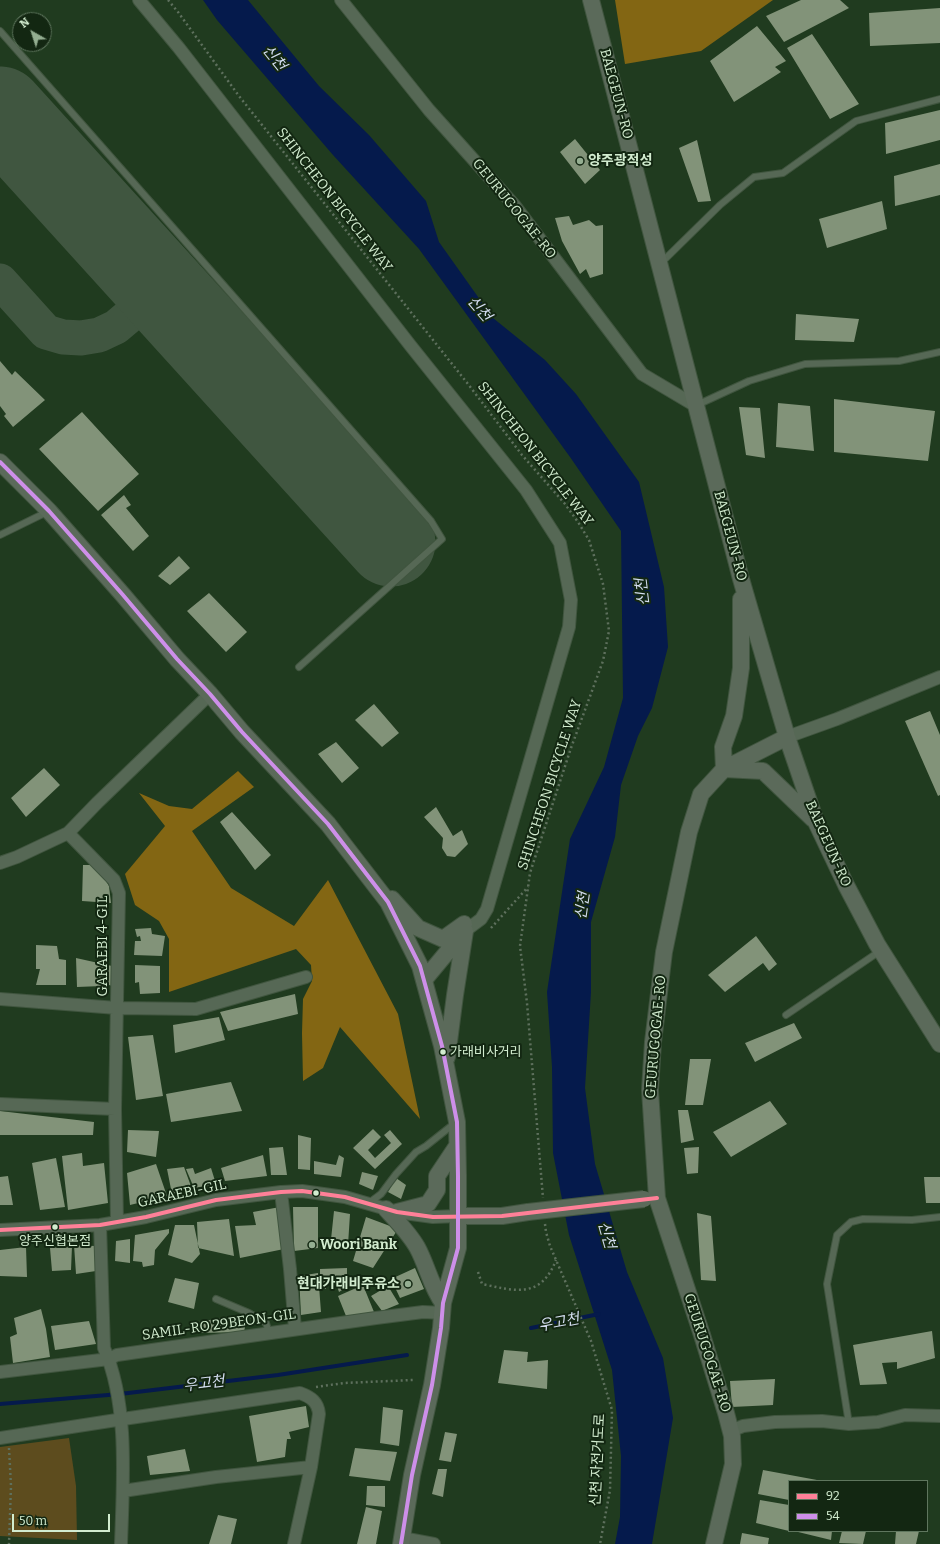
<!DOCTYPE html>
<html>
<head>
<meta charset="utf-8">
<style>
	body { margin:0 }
	#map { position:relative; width:940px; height:1544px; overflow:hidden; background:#203b1f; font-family:Bitter,serif }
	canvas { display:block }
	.legend { position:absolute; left:788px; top:1480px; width:140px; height:52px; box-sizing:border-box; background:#132712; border:1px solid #5f765e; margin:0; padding:5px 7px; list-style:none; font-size:12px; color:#d2eccf }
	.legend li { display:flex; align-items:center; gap:8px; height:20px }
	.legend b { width:20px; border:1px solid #5f765e }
	.north { position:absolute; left:12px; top:12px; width:40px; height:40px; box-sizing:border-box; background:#132712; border:1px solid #5f765e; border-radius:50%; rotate:321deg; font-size:11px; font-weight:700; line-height:16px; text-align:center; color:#d2eccf }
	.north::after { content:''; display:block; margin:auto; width:14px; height:18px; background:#94ae91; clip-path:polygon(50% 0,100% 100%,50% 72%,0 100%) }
	.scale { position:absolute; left:12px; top:1514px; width:98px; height:18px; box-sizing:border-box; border:2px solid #d2eccf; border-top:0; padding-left:5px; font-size:12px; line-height:14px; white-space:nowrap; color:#d2eccf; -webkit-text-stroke:3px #132712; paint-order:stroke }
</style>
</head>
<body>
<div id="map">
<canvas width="940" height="1544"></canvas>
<ul class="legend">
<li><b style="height:5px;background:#ff8098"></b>92</li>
<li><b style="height:5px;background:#ce8fe9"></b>54</li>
</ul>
<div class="north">N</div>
<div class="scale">50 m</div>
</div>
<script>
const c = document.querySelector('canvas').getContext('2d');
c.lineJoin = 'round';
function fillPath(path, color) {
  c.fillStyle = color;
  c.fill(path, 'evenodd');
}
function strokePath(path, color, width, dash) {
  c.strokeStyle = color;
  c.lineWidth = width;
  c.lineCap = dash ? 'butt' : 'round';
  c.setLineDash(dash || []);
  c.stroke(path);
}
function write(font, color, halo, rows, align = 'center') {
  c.font = font + ' Bitter,"Noto Sans KR",serif';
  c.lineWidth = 4;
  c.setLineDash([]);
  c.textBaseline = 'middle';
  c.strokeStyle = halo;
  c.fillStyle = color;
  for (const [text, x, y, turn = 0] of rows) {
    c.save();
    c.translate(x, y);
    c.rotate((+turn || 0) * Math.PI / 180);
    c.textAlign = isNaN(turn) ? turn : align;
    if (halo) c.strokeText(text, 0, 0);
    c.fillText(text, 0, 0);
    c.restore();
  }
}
const green = new Path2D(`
	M69,1438l7,48 1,54 -77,-4v-89z`);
const forest = new Path2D(`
	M615,0h158l-72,51 -76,13z
	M238,771l16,16 -62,44 39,57 63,38 34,-46 70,134 22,105 -80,-92 -17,41 -20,13 -1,-48 1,-34 9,-18 -1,-16 -15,-16 -127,43v-53l-10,-18 -24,-16 -10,-31 40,-48 -26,-33 30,13 23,3z`);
const water = new Path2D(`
	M203,0h45l71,86 50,49 57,66 13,41 54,76 52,42 31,34 63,88 25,105 4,60 -16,61 -14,28 -17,49 -6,52 -24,85v70l-6,96 10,76 32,108 36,86 10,60 -21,126h-37l5,-27 1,-61 -9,-86 -43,-135 -16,-82 -1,-86 -5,-75 23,-153 34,-72 19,-69 -2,-167 -51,-74 -151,-208 -86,-94 -116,-135z`);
const stream = new Path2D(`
	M531,1328l68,-14
	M0,1404l120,-10 158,-19 129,-20`);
const taxiway = new Path2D(`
	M0,281l46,51 17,5 18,1 18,-3 17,-8 45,-38`);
const runway = new Path2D(`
	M0,111l391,431`);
const building = new Path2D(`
	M801,0h39l9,8 -65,34 -18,-26z
	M940,8v35l-70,3 -1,-33z
	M757,26l29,35 -11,6 6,5 -47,30 -24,-41z
	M812,34l47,70 -29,15 -43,-71z
	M940,110v30l-54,14 -1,-31z
	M575,139l25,31 -15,14 -25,-32z
	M697,140l14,61 -13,1 -19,-54z
	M940,164v31l-45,11 -1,-30z
	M882,201l5,28 -60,19 -8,-29z
	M569,216l4,9 16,-5 7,6 7,-1v49l-13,4 -4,-9 -6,5 -18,-33 -7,-23z
	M796,314l63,5 -5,23 -59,-2z
	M0,361l12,14 3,-4 30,29 -32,27 -9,-11 2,-2 -6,-8z
	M834,399l101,12 -7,50 -94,-9z
	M778,403l32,3 4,45 -38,-4z
	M739,407l21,1 5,50 -19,-3z
	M82,412l57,62 -41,37 -59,-62z
	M124,495l7,10 -5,3 23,28 -16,15 -32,-36z
	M179,556l11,12 -20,17 -12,-9z
	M209,593l38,39 -21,20 -39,-41z
	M374,704l25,29 -17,14 -27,-27z
	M930,711l10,24v60l-2,1 -33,-75z
	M336,742l23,26 -17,15 -24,-29z
	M44,768l16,17 -34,32 -15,-19z
	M436,807l17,29 9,-6 6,14 -13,13 -8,-1 -5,-8 1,-10 -19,-21z
	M232,812l39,43 -16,15 -35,-48z
	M83,865h11l7,8 8,13 2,17 -29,-2z
	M151,928l1,6 13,2 -3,20 -28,-1 1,-14h6l-1,-5 -3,1 -2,-8z
	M756,936l21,28 -8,7 -6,-8 -38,29 -17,-17z
	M36,945l21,1 2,13 7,1v25h-30l4,-16h-4z
	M76,958l36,8v20l-9,-3 -1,3 -25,1z
	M135,965l25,1v27l-20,1 -1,-12 -4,1z
	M295,994l3,20 -70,17 -8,-19z
	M219,1017l6,23 -50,13 -2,-28z
	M794,1023l8,15 -47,24 -10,-19z
	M153,1035l10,61 -27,4 -8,-63z
	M690,1059h21l-8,46h-18z
	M231,1082l11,29 -71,11 -5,-28z
	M770,1101l17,23 -56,33 -18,-25z
	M678,1110h10l6,30 -13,3z
	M0,1111l94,11 -1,13h-93z
	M373,1129l8,8 -13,13 7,8 16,-15 -7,-8 6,-5 12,14 -27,25 -22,-21z
	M128,1130l31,1 -3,26 -29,-5z
	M298,1135l13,3 -1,32 -12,-1z
	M283,1147l4,28h-16l-2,-27z
	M699,1147l-1,26 -11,1 -3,-26z
	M82,1153l1,13 21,-3 4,40 -40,7 -6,-54z
	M263,1155l4,21 -42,5 -4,-13z
	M339,1155l5,3 -3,19 -27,-3v-13l22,4z
	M56,1158l9,49 -25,3 -8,-47z
	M156,1164l11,32 -37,9 -3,-32z
	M184,1167l8,22 -20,5 -5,-25z
	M193,1168l2,6 16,-6 5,16 -22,4 -8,-19z
	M362,1172l16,4 -5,14 -14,-6z
	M8,1176l5,29h-13v-28z
	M924,1177h16v26h-14z
	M396,1178l10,7 -5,14 -13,-7z
	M280,1207l4,42 -44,9 -5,-32 21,-1 -3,-13z
	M293,1207h25v41l-24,3z
	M334,1211l16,3 -2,31 -18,4z
	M697,1213l14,3 5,65 -15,-1z
	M366,1217l32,12 -25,39 -20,-7z
	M229,1219l5,37 -36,-8 -1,-26z
	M175,1225h19l6,29 -8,9 -24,-8z
	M169,1229v4l-14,17 -1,15 -11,2 -1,-5 -9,-1 2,-26z
	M130,1239v24l-15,-2 1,-20z
	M74,1245l21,1 1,25 -20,3z
	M72,1246l-1,24 -19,1 -2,-23z
	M26,1247l1,30 -27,-1v-26z
	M347,1268v19l-8,5 -3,-9 -10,1v5l-6,-2v-18z
	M415,1268l9,21 -24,9 -9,-19z
	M318,1273l3,39 -20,3 -2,-39z
	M175,1278l24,5 -5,26 -26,-7z
	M363,1285l11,27 -28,4 -8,-20z
	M388,1286l11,18 -17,7 -11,-15z
	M41,1309l5,20 4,28 -37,6 -3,-26 7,-3 -3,-16z
	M233,1316l12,11 -1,5 -45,1 -1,-11z
	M89,1321l7,23 -41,6 -4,-24z
	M932,1331l3,27 -38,11v-7l-15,1 5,21 -27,1 -7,-40z
	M504,1350l24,2 -1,10 21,-2 -1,29 -49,-6z
	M775,1379l-2,26 -41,2 -2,-26z
	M306,1406l3,21 -20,5 2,7h-4l-2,18 -28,5 -8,-46z
	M383,1407l20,3 -4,36 -19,-3z
	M445,1432l12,2 -6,28 -12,-2z
	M355,1448l42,4 -7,29 -41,-5z
	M185,1449l5,22 -40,4 -3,-19z
	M438,1469h9l-4,28 -11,-3z
	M763,1470l54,10v1h-28v19l-31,-6z
	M367,1486h18v21l-19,-2z
	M760,1500l29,5v26l-33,-8z
	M366,1507l16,4 -6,33h-19z
	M218,1515l19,4 -6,25h-22z
	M794,1531h38l-1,9z
	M842,1531h24l-3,13 -24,-1z
	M896,1531h23l-3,13h-21z
	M742,1533l27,5 -1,6h-28z`);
const path = new Path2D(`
	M168,0l10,12 61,84 229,288 54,71 43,49 13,18 11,18 14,44 6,47 -6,30 -32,87 -41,125 -10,73 7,57 16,195
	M491,928l37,-41
	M545,1224l1,8 4,14 41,95 21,69 -2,80 -10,54
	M478,1272l4,12c33,7 59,15 74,-24
	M316,1387l28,-4 69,-3
	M9,1448l2,38 -2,58`);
const lane = new Path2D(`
	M0,31l431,490 11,18 -143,128
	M661,263l59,-58 34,-28 29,-4 73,-52 84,-22
	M697,405l52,-24 56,-17 94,-3 41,-9
	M0,535l47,-23
	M786,1015l94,-64
	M369,1203l12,-9 15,-20 20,-22 10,-6 29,-23
	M216,1299l33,14 17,10 3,10
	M849,1424l-22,-140 10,-49 14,-13 12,-3 49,1 28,-3`);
const street = new Path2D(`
	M139,0l40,48 231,297 116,145 34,53 11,57 -2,27 -82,282 -6,10 -16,12
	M341,0l88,110 86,96 127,168 54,32
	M787,737l50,-18 103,-42
	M68,833l46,47 5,13 -4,216 2,113
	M0,863l17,-6 51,-24 29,-30 113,-109
	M0,999l117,9 79,1 110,-32
	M0,1104l115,5
	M281,1192l9,77 5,60
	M100,1225l4,123c25,57 19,134 17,196
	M0,1230l100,-5 46,-8 70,-17 65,-8 21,-1 43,6 52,15 36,5 25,-1
	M0,1372l109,-13 8,-4 259,-37 47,-6 20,1
	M731,1431l12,-5 32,-4 47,-1 27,3 29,-2 27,-7 35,1
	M0,1438l123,-19 177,-26c11,4 18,9 19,21l-8,53 -17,77
	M123,1491l93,-14 95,-10
	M402,1538l32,6`);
const secondary = new Path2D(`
	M591,0l150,579 46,158 29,85 30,63 31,59 63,100
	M0,462l49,49 74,84 54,64 33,35 32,38 86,92 60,78 32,64 22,80 15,76 1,54v72l-15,55 -2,25 -9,57 -20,90 -11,69
	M741,599v69l-7,48 -11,31 1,22 39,2 50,48
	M392,899l26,29 25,11 21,-15
	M424,980l40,-48
	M447,1057l8,-62 10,-64
	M386,1209c11,12 23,24 31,38 10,18 14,40 26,56
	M397,1212l31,-8 9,-14v-14l20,-30
	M458,1216h44l26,-4
	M714,1544l19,-80 -1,-28 -6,-23 -24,-78 -45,-137 -7,-108 3,-48 11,-90 25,-120 12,-38 23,-25 63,-32`);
const secondaryBridge = new Path2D(`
	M528,1212l116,-13`);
const bus1 = new Path2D(`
	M0,1230l100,-5 46,-8 70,-17 65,-8 21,-1 43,6 52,15 36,5 69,-1 155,-18`);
const bus2 = new Path2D(`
	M0,462l49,49 74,84 54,64 33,35 32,38 86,92 60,78 32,64 22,80 15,76 1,54v72l-15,55 -2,25 -9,57 -20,90 -11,69`);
const markers = [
	[580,161,4,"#94ae91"],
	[443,1052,3.5,"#d2eccf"],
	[316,1193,3.5,"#d2eccf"],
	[55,1227,3.5,"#d2eccf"],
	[312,1245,4,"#94ae91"],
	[408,1284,4,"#94ae91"]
];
const busNames = [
	["가래비사거리",450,1052],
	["양주신협본점",55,1241,"center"]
];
const streetNames = [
	["BAEGEUN-RO",616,94,75],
	["SHINCHEON BICYCLE WAY",334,200,52],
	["GEURUGOGAE-RO",514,209,51],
	["SHINCHEON BICYCLE WAY",535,454,52],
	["BAEGEUN-RO",730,536,75],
	["SHINCHEON BICYCLE WAY",550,785,-72],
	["BAEGEUN-RO",828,844,66],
	["GARAEBI 4-GIL",103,946,-90],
	["GEURUGOGAE-RO",656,1037,-85],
	["GARAEBI-GIL",182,1194,-12],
	["SAMIL-RO 29BEON-GIL",219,1325,-8],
	["GEURUGOGAE-RO",707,1353,72],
	["신천 자전거도로",598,1460,-87]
];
const poiNames = [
	["양주광적성",588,161],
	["Woori Bank",320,1245],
	["현대가래비주유소",400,1284,"right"]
];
const waterNames = [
	["신천",274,58,51],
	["신천",479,309,49],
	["신천",643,592,-97],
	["신천",583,906,-82],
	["신천",606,1235,74],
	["우고천",559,1323,-11],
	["우고천",204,1384,-7]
];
fillPath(green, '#5d4c1e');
fillPath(forest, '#836613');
fillPath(water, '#051a4c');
strokePath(stream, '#051a4c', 4);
strokePath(taxiway, '#405640', 35);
strokePath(runway, '#405640', 89);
fillPath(building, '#829379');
strokePath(lane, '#40553f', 8);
strokePath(street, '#40553f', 14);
strokePath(secondary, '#40553f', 18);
strokePath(path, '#5e705d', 2.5, [2, 3]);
strokePath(lane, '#566855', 6);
strokePath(street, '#566855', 12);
strokePath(secondary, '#5b6a5a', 16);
strokePath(secondaryBridge, '#40553f', 18, []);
strokePath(secondaryBridge, '#5b6a5a', 16);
strokePath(bus1, '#ff8098', 4);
strokePath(bus2, '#ce8fe9', 4);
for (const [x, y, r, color] of markers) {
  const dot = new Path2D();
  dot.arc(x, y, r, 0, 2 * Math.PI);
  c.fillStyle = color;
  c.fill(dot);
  strokePath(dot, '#132712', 1.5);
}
write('13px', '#d2eccf', '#132712', busNames, 'left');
write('14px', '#d2eccf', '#132712', streetNames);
write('bold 14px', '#d2eccf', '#132712', poiNames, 'left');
write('italic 15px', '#d3ddef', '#132712', waterNames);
</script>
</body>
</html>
